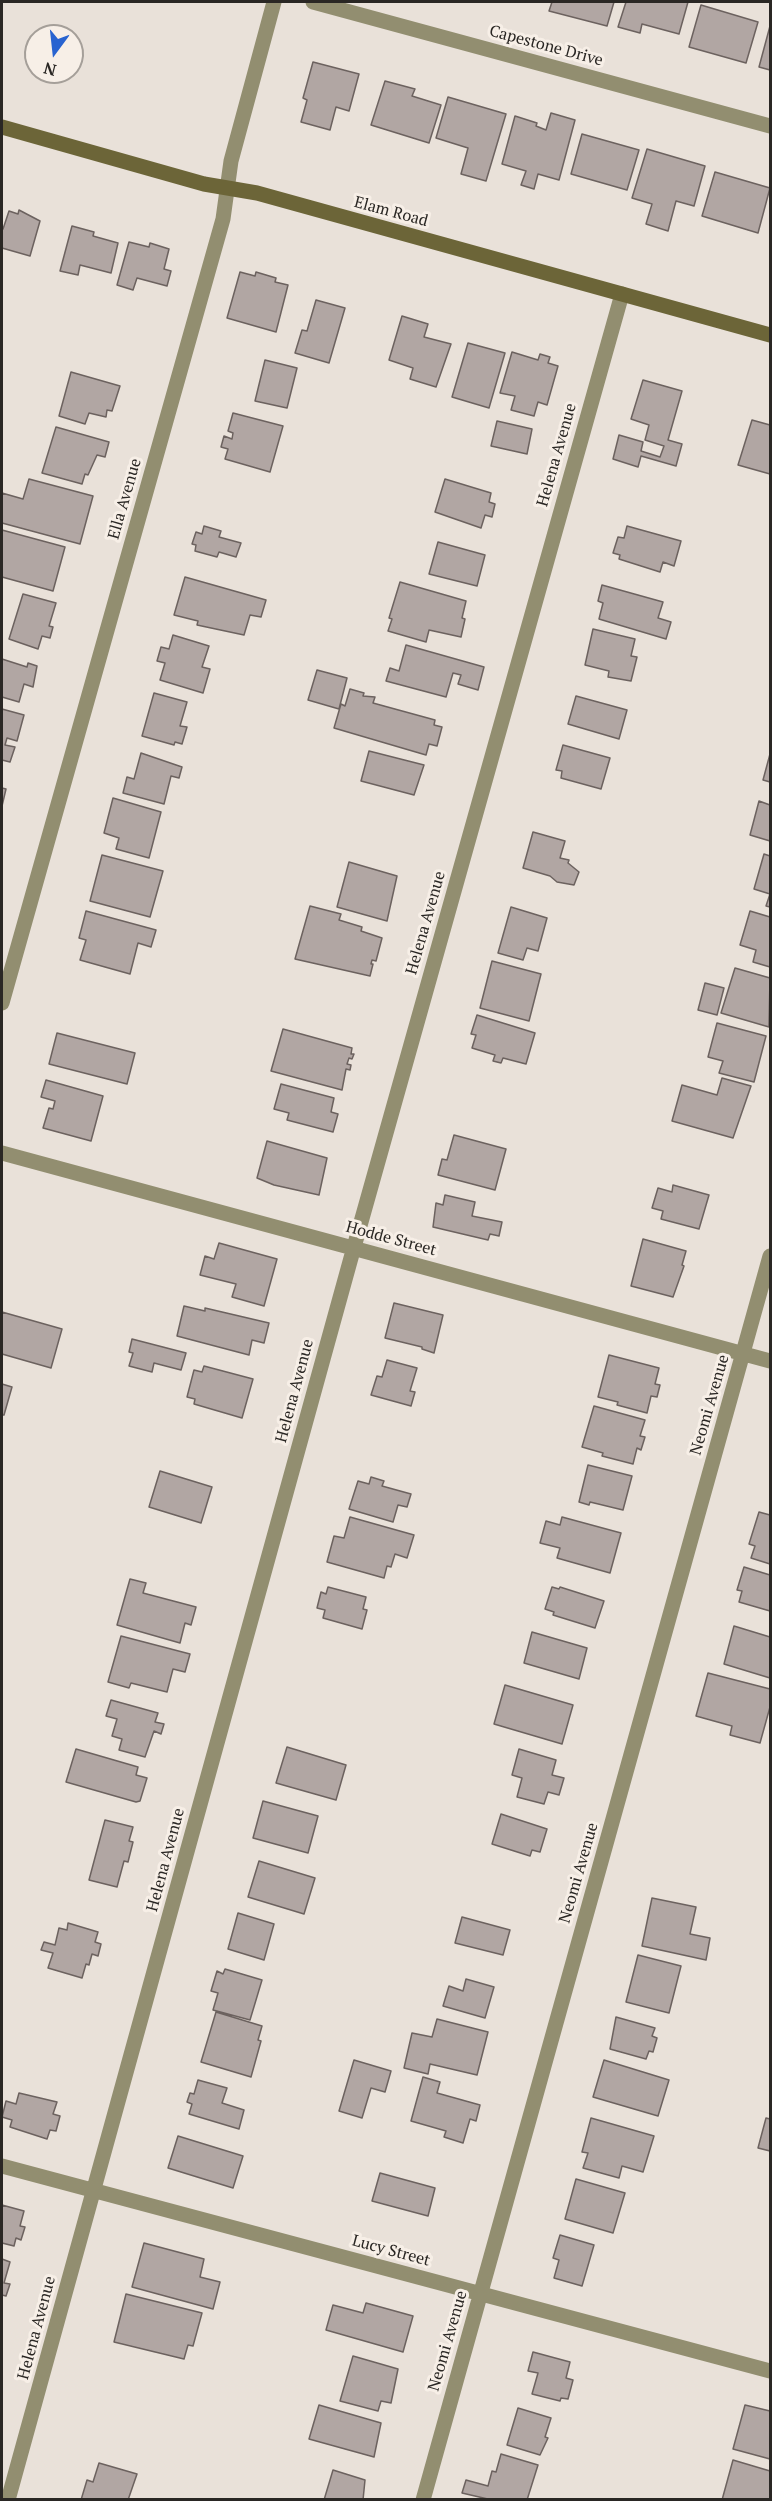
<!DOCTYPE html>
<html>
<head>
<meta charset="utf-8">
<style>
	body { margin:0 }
	#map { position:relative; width:772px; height:2501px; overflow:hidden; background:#e9e1d9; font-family:"PT Serif",serif }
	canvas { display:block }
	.frame { position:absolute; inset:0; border:3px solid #2a2724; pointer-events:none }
	.north { position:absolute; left:24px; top:24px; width:60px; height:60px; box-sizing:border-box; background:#f7efe7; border:2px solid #a59f99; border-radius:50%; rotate:195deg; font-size:16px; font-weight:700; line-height:24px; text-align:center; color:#2a2724 }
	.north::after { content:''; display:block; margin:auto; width:21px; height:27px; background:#2863d0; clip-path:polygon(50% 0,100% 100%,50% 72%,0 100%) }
</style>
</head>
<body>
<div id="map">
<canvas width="772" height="2501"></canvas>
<div class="frame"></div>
<div class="north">N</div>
</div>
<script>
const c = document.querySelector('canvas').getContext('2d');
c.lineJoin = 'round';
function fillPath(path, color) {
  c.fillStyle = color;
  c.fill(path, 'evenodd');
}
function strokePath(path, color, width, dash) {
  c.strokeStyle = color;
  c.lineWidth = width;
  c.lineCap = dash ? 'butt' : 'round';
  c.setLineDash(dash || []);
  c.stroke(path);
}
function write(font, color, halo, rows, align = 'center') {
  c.font = font + ' "PT Serif",serif';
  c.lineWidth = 6;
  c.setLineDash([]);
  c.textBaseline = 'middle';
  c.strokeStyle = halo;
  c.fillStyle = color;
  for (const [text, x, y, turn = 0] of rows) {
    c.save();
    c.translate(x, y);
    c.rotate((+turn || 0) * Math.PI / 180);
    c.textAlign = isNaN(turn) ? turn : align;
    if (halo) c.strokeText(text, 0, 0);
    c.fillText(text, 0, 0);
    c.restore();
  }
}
const building = new Path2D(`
	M552,2h62l-7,24 -58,-15z
	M626,2h62l-9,32 -37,-10 -2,9 -22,-6z
	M701,5l57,17 -12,41 -57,-16z
	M770,26v44l-11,-3z
	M313,62l46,12 -10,37 -13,-4 -6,23 -29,-8 6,-22 -4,-2z
	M385,81l30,8 -3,7 29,9 -12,38 -58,-18z
	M448,97l58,17 -20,67 -25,-7 7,-26 -32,-10z
	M551,113l24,7 -16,60 -21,-6 -4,15 -13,-4 5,-14 -24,-7 13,-48 22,7 -1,3 10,4z
	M582,134l57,16 -12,40 -56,-16z
	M647,149l58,17 -11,40 -18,-5 -8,30 -22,-7 6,-20 -20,-6z
	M715,172l55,16 -12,45 -56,-17z
	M19,210l21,11 -10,35 -28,-8v-19h1l6,-18 9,3z
	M72,226l22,6 -1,4 25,7 -7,30 -31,-8 -2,10 -18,-4z
	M129,242l20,5 1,-4 19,6 -5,20 7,2 -4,15 -30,-8 -4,12 -16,-5z
	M240,272l15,4 1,-4 20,6 -1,4 13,3 -12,47 -49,-14z
	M316,300l29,8 -16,55 -34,-10 7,-23 5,1z
	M402,316l26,8 -4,13 27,7 -15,43 -26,-8 3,-11 -24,-8z
	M468,343l37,10 -16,55 -37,-11z
	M512,352l26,8 2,-6 10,3 -2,6 10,3 -11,39 -9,-3 -4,14 -23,-6 4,-14 -15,-3z
	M265,360l32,8 -10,40 -32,-7z
	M71,372l49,14 -8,25 -5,-1 -1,7 -17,-4 -4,11 -26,-8z
	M643,380l39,11 -14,49 14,4 -6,22 -35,-10 -3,11 -25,-8 6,-24 24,7 -2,9 19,6 4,-11 -19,-6 4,-15 -18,-6z
	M233,413l50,13 -13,46 -45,-13 3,-10 -7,-2 3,-11 8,3 1,-6 -5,-2z
	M752,420l18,5v49l-32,-9z
	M497,421l35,8 -5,25 -36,-8z
	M56,427l53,15 -4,15 -8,-2 -9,20 -3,-1 -3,10 -40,-11z
	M29,479l64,17 -13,48 -78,-21v-30l21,6z
	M445,479l46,14 -2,9 6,2 -3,13 -7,-2 -4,13 -46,-16z
	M204,526l17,5 -2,6 22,6 -5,14 -17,-5 -2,5 -22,-6 1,-6 -4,-1 4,-12 6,2z
	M627,526l54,15 -7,25 -11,-4 -3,10 -41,-13 1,-4 -7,-2 5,-16 6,1z
	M2,530l63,17 -12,44 -51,-14z
	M438,542l47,13 -8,31 -48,-12z
	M185,577l81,23 -5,17 -11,-2 -6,20 -47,-10 1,-4 -24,-6z
	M400,582l66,19 -4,17 3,1 -4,18 -32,-7 -3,12 -38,-11 4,-12 -3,-1z
	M602,585l61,17 -5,16 13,4 -5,17 -67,-20 4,-16 -5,-2z
	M23,594l33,9 -7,23 4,1 -3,11 -8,-2 -4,13 -29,-10z
	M593,629l42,10 -4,17 6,1 -6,24 -23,-4 1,-6 -24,-6z
	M173,635l36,11 -7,21 8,2 -7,24 -43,-13 5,-17 -8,-2 4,-14 8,2z
	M406,645l78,22 -6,23 -20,-6 3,-9 -8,-2 -7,24 -60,-16 4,-13 9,3z
	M2,659l25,8 1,-4 9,3 -4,21 -9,-3 -5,18 -17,-5z
	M317,670l30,8 -8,31 -31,-9z
	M350,689l14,4 -1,3 12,1 -2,6 62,17 -1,5 8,2 -5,19 -8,-2 -3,11 -92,-27 7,-24 4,2z
	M154,693l33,9 -7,24 7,1 -5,17 -7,-2 -1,3 -32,-9z
	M576,696l51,14 -8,29 -51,-15z
	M2,709l22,6 -7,26 -10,-3 -2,7 10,2 -5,15 -8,-2z
	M563,745l47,13 -9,31 -40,-11 1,-7 -6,-1z
	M369,751l55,14 -10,30 -53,-14z
	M141,753l41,14 -3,11 -8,-2 -7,28 -41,-11 4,-16 7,2z
	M770,754v28l-7,-2z
	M2,788l4,1 -4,17z
	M113,798l48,14 -12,46 -33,-9 3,-11 -15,-5z
	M759,801l11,4v36l-20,-6z
	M533,832l32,9 -5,17 9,2 -1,3 11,9 -5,13 -17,-3 -7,-6 -27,-8z
	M764,854l6,2v51l-4,-1 4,-12 -16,-5z
	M102,855l61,16 -13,46 -60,-16z
	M349,862l48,14 -10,45 -50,-14z
	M310,906l31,8 -2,6 23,7 -1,4 21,7 -6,23 -4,-1 -1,4h2l-3,12 -75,-17z
	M511,907l36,11 -9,33 -11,-3 -4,12 -25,-7z
	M86,911l70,19 -5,17 -13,-4 -8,31 -50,-14 6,-20 -7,-2z
	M750,911l20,6v50l-17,-5 3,-12 -16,-5z
	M492,961l49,13 -12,47 -49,-13z
	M735,968l35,10 -1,49 -48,-14z
	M705,983l19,5 -7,27 -19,-5z
	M477,1015l58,18 -9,31 -23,-6 -2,5 -8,-2 2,-6 -23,-7 4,-13 -5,-1z
	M717,1023l49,13 -12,46 -35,-9 4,-12 -15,-4z
	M283,1029l69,19 -1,6h3l-2,5 -3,-1 -2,6 4,1 -1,5 -4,-1 -4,21 -71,-19z
	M57,1033l78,20 -8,31 -78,-20z
	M722,1078l29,8 -18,52 -61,-17 10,-36 35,10z
	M46,1080l57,16 -12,45 -48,-13 6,-20 4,1 2,-8 -14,-4z
	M281,1084l53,14 -3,14 7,2 -5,18 -46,-12 2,-7 -15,-4z
	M454,1135l52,14 -11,41 -57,-15 4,-16 5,1z
	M267,1141l60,17 -8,37 -45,-10 -17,-7z
	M673,1185l36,10 -10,34 -38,-10 2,-8 -11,-3 6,-20 14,4z
	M445,1195l30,7 -3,14 30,6 -3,14 -9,-2 -2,6 -55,-13 3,-24 7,2z
	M643,1239l43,12 -4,14 2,1 -11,31 -42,-11z
	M219,1243l58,16 -13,47 -32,-9 4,-13 -36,-9 5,-19 9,3z
	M394,1303l49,12 -9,38 -12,-4v-2l-37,-9z
	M184,1306l21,5v-3l64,15 -5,20 -12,-3 -3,15 -72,-19z
	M2,1312l60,17 -11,39 -49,-14z
	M132,1339l54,14 -5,17 -27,-7 -2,9 -23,-6 4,-13 -4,-1z
	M609,1355l50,13 -4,16 5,1 -3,12 -6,-1 -4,17 -30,-8 1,-3 -20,-5z
	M387,1360l30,8 -7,23 5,1 -4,14 -40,-11 6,-19 5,1z
	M204,1366l49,13 -11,39 -48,-14 1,-5 -8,-2 7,-27 8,2z
	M2,1384l10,3 -8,28h-2z
	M594,1406l51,14 -5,16 5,1 -4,13 -4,-2 -4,16 -31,-8 1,-3 -21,-6z
	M588,1465l44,11 -9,34 -33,-8 -1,3 -10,-3z
	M160,1471l52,16 -11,36 -52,-16z
	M371,1477l13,4 -2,5 29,8 -4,13 -9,-2 -5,17 -44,-13 9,-28 11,3z
	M759,1512l11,3v49l-19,-6 4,-12 -6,-2z
	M350,1517l64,18 -7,23 -12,-4 -4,13 -4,-1 -3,12 -57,-16 7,-26 10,2z
	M562,1517l59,16 -11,40 -53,-15 3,-10 -20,-5 6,-22 14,4z
	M744,1567l26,8v36l-31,-9 3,-11 -5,-1z
	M130,1579l16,4 -3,10 53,14 -5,18 -6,-2 -5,20 -63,-18z
	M328,1587l38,10 -3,12 4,1 -5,19 -39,-11 2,-8 -8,-2 4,-16 5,2z
	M552,1587l7,2 1,-2 44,14 -9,27 -42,-13 1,-3 -9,-3z
	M734,1626l36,11v41l-46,-14z
	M532,1632l55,16 -8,31 -55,-16z
	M121,1636l69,18 -5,18 -12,-3 -6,23 -36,-9 -2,5 -21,-6z
	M708,1673l62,16v18l-10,36 -30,-8 2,-9 -36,-10z
	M505,1685l68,20 -11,39 -68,-20z
	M111,1700l47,13 -3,9 9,2 -3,10 -7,-3 -9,26 -26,-7 3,-11 -10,-3 5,-17 -11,-3z
	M287,1747l59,18 -10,35 -60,-17z
	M76,1749l62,18 -2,8 11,3 -7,23 -4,1 -70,-20z
	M519,1749l37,11 -4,15 12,3 -5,17 -11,-3 -4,12 -27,-7 5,-19 -10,-3z
	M263,1801l55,15 -10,37 -55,-15z
	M501,1814l46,15 -7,23 -8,-2 -2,6 -38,-12z
	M105,1820l28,7 -4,14 4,1 -5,20 -4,-1 -7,26 -28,-7z
	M259,1861l56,17 -11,36 -56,-17z
	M652,1898l44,9 -6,27 20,4 -4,22 -64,-14z
	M238,1913l36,11 -10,36 -36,-11z
	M462,1917l48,13 -7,25 -48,-12z
	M68,1923l30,9 -3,10 6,2 -3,12 -6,-2 -3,11 -3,-1 -4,14 -34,-10 5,-15 -12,-3 3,-8 11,3 4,-17 8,2z
	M638,1955l43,11 -12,47 -43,-11z
	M225,1969l37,11 -12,40 -37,-10 5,-17 -7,-2 6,-20 6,3z
	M466,1979l28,8 -9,31 -42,-12 6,-20 14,5z
	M216,2012l46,14 -4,14 3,1 -10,36 -50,-15z
	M616,2017l39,11 -3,8 5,2 -4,14 -4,-1 -3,8 -36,-10z
	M437,2019l51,13 -11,43 -47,-11 -2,10 -24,-6 8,-35 20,4z
	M354,2060l37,11 -6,21 -14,-4 -9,30 -23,-7z
	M604,2060l65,20 -11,36 -65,-19z
	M423,2077l17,5 -3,11 43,12 -4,16 -6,-2 -7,24 -19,-6 2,-6 -35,-10z
	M198,2080l29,8 -5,15 22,7 -5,19 -50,-15 3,-10 -5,-2 3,-9 4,1z
	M19,2093l38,9 -4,12 7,2 -4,15 -6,-1 -3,9 -37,-12 2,-7 -10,-3 4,-16 10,3z
	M591,2118l63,18 -11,36 -21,-6 -3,12 -36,-10 5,-15 -6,-1z
	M766,2118l4,1v32l-12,-3z
	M178,2136l65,20 -10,32 -65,-20z
	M380,2173l55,15 -7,28 -56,-15z
	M576,2179l49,14 -12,40 -48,-14z
	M2,2205l22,6 -4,15 5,1 -4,13 -5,-2 -2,8 -12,-3z
	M560,2235l34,10 -12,41 -28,-8 5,-18 -6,-2z
	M144,2243l60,16 -4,18 20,5 -7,27 -81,-22z
	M2,2259l8,3 -6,21 6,1 -4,12 -4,-1z
	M126,2294l76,19 -9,33 -5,-1 -4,14 -70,-17z
	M366,2303l47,13 -10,36 -77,-22 7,-25 30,8z
	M533,2352l37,10 -4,16 7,2 -5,19 -7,-1 -1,3 -28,-7 6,-21 -10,-2z
	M353,2356l45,13 -7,34 -10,-2 -3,10 -38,-10z
	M319,2405l62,18 -7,34 -65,-18z
	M745,2405l25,6v48l-37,-10z
	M518,2408l33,10 -6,19 3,1 -8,17 -33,-10z
	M501,2454l37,11 -11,35h-35l-30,-7 4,-13 22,6 4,-15 4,1z
	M733,2460l37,11v29h-48z
	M99,2463l38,11 -9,26h-47l6,-20 6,2z
	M333,2470l32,10 -2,20h-39z`);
const street = new Path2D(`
	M313,2l457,124
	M2,1003l221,-784 8,-58 43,-159
	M2,1153l768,208
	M2,2166l768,205
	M8,2500l346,-1253 268,-953
	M423,2500l347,-1244`);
const secondary = new Path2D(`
	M2,127l202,57 53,9 513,142`);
const streetNames = [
	["Capestone Drive",546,46,15],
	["Elam Road",391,212,15],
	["Helena Avenue",557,455,-74],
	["Ella Avenue",125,499,-74],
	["Helena Avenue",426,923,-74],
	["Hodde Street",391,1239,15],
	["Helena Avenue",295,1391,-75],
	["Neomi Avenue",710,1405,-74],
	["Helena Avenue",166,1860,-75],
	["Neomi Avenue",579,1873,-74],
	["Lucy Street",391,2251,15],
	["Helena Avenue",37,2328,-75],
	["Neomi Avenue",448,2341,-74]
];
fillPath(building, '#b1a6a3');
strokePath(building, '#6c625f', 1.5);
strokePath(street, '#928e70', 15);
strokePath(secondary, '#6c6538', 15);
write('16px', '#2a2724', '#f7efe7', streetNames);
</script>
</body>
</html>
